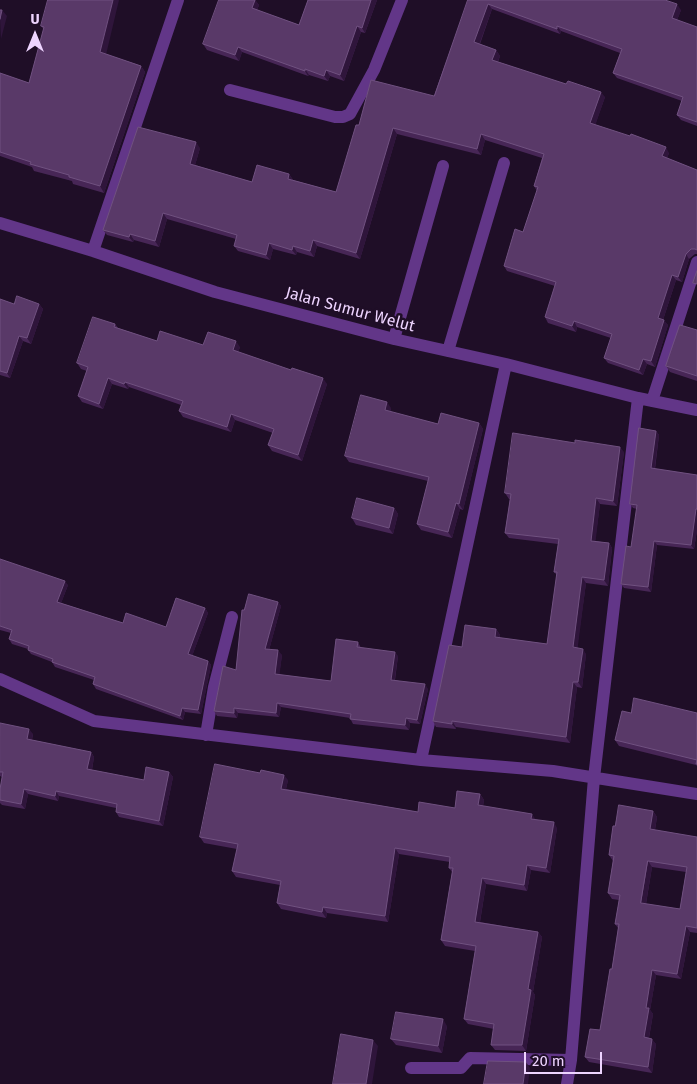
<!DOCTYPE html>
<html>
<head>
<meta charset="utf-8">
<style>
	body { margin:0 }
	#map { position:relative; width:697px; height:1084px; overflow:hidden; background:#1f0e27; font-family:"Fira Sans",sans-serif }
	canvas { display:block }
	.north { position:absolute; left:10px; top:10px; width:50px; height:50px; -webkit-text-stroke:4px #1f0e27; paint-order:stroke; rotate:0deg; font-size:14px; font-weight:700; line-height:20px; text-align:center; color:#eed4ff }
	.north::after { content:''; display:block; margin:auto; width:18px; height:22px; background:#eed4ff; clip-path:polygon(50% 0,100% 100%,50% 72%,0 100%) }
	.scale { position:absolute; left:524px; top:1052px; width:78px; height:22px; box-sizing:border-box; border:2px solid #eed4ff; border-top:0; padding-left:6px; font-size:15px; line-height:18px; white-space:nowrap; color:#eed4ff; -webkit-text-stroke:4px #1f0e27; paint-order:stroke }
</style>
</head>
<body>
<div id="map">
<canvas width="697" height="1084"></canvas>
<div class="north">U</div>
<div class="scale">20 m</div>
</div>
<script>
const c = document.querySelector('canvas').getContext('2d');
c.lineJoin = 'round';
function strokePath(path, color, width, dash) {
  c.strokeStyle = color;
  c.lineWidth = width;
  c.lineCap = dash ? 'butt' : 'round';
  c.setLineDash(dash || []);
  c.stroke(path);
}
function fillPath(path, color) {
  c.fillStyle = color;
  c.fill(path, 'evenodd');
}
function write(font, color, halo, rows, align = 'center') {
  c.font = font + ' "Fira Sans",sans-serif';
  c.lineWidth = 5;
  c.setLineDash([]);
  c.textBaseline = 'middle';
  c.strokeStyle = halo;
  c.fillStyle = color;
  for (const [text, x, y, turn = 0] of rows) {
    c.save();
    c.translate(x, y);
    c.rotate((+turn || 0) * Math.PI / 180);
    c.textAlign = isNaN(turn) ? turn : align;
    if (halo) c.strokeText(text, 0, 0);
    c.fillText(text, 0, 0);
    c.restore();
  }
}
const minor = new Path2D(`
	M230,90l105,27h8l7,-3 24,-44 28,-70
	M0,223l93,28 122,41 179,47 112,25 132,34 59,12
	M93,251l85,-251
	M394,339l49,-173
	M448,351l56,-188
	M652,401l45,-139
	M0,679l94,42 327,39 132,11 144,23
	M206,735l8,-48 18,-70
	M421,760l85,-396
	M411,1068h50l9,-10 101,2
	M567,1084l4,-24 23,-282 44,-380`);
const wall = new Path2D(`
	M48,0l58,54 35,12 4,6 -41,121 -31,-9 -1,-3 -38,-10 -2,-4 -32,-11v-83l29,10 15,-53 -3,-4z
	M219,0h36l4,5 -2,5 42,15 9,-25h69l-12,33 -4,-1 -17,49 -14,-5 -2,5 -19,-6 -1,1 -66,-24 -3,9 -32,-11 -4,-6z
	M468,0l213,10 -4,10 20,7v99l-16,-6 -4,-5 5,-14 -65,-23 -4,-5 7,-20 -59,-22 -1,3 -68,-25 -12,35 16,6 4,6 -2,6 107,35 -10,28 74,28 -2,5 30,12v84h-2l-6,5 -7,23 -6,-2 -13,40 5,5 -13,42 -8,-3 -4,11 -35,-12 -4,-5 7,-20 -34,-11 -1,5 -28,-9 -3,-6 10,-31 -48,-15 -3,-5 19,-34 14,-41 -3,-5 8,-28 -57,-18 -4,15 -84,-21 -37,125 -43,-13 -3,11 -17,-5 -1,3 -23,-6 -3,11 -32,-9 -4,-5 2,-7 -69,-20 -8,28 -25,-7 -1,2 -26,-7 -4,-5 97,-82 -5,17 57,17 37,-8 4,6 43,12 23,-67 75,-29z
	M0,299l14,5h25l4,5 -12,35 -8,-3 -13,37 -10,-3z
	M115,324l3,4 39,13 46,4 37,2 -2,5 89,32 -25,77 -30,-10 -4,-6 5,-12 -38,-13 -4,12 -48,-15 -4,-6 2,-6 -52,-18 -1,2 -16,-5 -9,25 -21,-7 -4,-6 9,-25 -6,-2 -4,-6z
	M697,330v51l-27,-9 -4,-6z
	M391,408l-1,4 48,12 41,-1 4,6 -20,81 -3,-1 -8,29 -31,-8 -4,-6 11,-43 -79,-19 -4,-6z
	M656,431l3,4 -4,34 42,6v55l-3,19 -37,-4 -6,47 -27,-4 -3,-4 10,-37 6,-38 -4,-1 -3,-4z
	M624,452l-7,54 -17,-2 -5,37 14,2 3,5 -4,38 -22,-3 -9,65 9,6 -4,34 -5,-1 -7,56 -114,-16v2l-20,-2 -3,-6 29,-74 34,-18 4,6v3l47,6 10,-69 -3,-3 4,-28 -49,-6 -4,-5 5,-34h-1l-4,-6z
	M394,508l4,6 -5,20 -37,-9 -4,-7z
	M0,559l68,26 -7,18 62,20 43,4 39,-19 3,5 -16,43 16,5 3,4 -10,49 -16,-2 -2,8 -87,-31 -3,-5 1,-4 -39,-13 -3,-5 -21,-8 -3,-4v-1l-16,-5 -3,-5 2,-6 -11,-3z
	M278,602l3,4 -12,44 13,5 -3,20 52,6 27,-39 3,6 37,8 -3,24 33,9 -8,35 -10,-1 -1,7 -56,-6 -3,-6 -69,-11 -2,10 -41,-4 -1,5 -20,-2 -3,-5 22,-41 8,-60z
	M631,713h66v53l-1,-1 -77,-19 -4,-6z
	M0,723l33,11 -1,6 59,12 3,5 -2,13 52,10 25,-8 4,5 -10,49 -44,-9 -3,-5v-4l-57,-12 -1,5 -30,-7 -3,15 -23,-4 -2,-2v-14l2,-12 -2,-1z
	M288,780l-2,9 132,23 37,-4 25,-14 4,6 -1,6 53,14 21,8 -7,45 -19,-3 -4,21 -41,-7 -6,38 58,10 4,5 -9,55 2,3 -9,56 -31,-1 -4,-5 3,-16 -26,-5 -4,-5 11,-68 -30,-5 -4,-6 11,-68 -3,-4 1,-6 -51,-8 -11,68 -61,-9 -1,5 -45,-9 -4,-6 3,-18 -44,-8 -4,-6 5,-22 -33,-6 -4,-6z
	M653,811l4,6 -2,13 42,7v96l-7,-1 -9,47 -25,-4 -6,35 3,4 -4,24 7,6 -4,29 -63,-11 -4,-5 15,-27 12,-61 6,-41 -3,-4 4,-24 -7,-1 -4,-6 5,-32 -4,-6 6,-29zM652,867l34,5 -6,37 -34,-5z
	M447,1026l-5,27 -46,-8 -5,-6z`);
const shadedWall = new Path2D(`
	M113,0h6l-14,59 -5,-7z
	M255,0l4,5 -3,8 -4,-5z
	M371,0h6l-12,33 -3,-5z
	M488,4l4,5 -14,39 -4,-6z
	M677,4l4,6 -5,13 -4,-5z
	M2,10l5,6 -6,23 -1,-20z
	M357,26l4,6 -17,49 -4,-6z
	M557,26l4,5 -1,3 -3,-5z
	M238,47l4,5 -3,9 -4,-6z
	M496,50l4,6 -4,10 -4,-6z
	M141,66l4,6 -41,121 -4,-7z
	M305,69l4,6 -1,1 -3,-5z
	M326,70l4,6 -2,5 -4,-5z
	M601,92l4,5 -11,32 -4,-6z
	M393,128l4,6 -37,125 -4,-6z
	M481,134l4,6 -4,15 -4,-6z
	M196,142l4,6 -6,21 -4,-5z
	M666,147l3,6 -3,9 -4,-6z
	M289,174l4,6 -1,4 -4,-5z
	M163,213l4,6 -8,28 -4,-6z
	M130,234l4,6 -1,2 -4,-5z
	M313,240l4,6 -3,11 -4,-6z
	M269,243l4,6 -3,11 -4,-5z
	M293,246l4,6 -1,3 -4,-5z
	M686,254l3,5 -7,23 -4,-5z
	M672,275l4,5 -14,43 -4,-5z
	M39,304l4,5 -12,35 -4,-6z
	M664,320l4,5 -13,42 -4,-6z
	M574,321l3,6 -1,5 -4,-6z
	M19,336l4,5 -13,37 -3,-5z
	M236,341l4,6 -3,9 -4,-6z
	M643,359l4,5 -4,11 -4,-5z
	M108,378l4,6 -9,25 -4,-5z
	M323,378l4,6 -25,77 -4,-6z
	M125,382l4,5 -1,2 -4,-5z
	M387,402l4,6 -2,8 -4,-6z
	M231,414l4,6 -4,12 -4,-5z
	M479,423l4,6 -20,81 -4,-6z
	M656,431l3,4 -5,38 -3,-5z
	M620,447l4,5 -7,54 -4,-5z
	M596,498l4,6 -5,42 -4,-5z
	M456,503l4,6 -8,29 -4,-6z
	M394,508l4,6 -5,20 -4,-6z
	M696,509l1,1v20l-3,19 -3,-4z
	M654,541l3,4 -6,47 -3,-5z
	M609,543l3,5 -4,38 -4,-6z
	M582,577l4,6 -9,70 -4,-6z
	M65,581l3,4 -8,21 -3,-4z
	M278,602l3,4 -13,48 -3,-5z
	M205,608l3,5 -17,46 -3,-5z
	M496,629l4,6 -1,8 -4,-6z
	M583,649l3,5 -4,34 -4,-6z
	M278,650l4,5 -3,24 -4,-5z
	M395,652l3,4 -4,28 -3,-4z
	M208,661l3,4 -10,49 -3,-4z
	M573,682l4,5 -7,56 -4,-6z
	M425,684l3,5 -8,35 -3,-4z
	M277,703l4,4 -2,10 -3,-4z
	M182,708l3,4 -2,8 -3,-4z
	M234,708l4,5 -1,5 -3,-5z
	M406,718l4,5 -1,7 -4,-5z
	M452,721l4,6v2l-4,-5z
	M29,729l4,5 -2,10 -4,-5z
	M91,752l3,5 -3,18 -4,-6z
	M169,772l4,5 -10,49 -4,-5z
	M284,775l4,5 -3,14 -4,-5z
	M24,789l4,5 -3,15 -4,-5z
	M56,791l3,5 -1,5 -3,-5z
	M480,794l4,6 -2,11 -4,-6z
	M653,811l4,6 -3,18 -4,-6z
	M532,814l4,6 -5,-1z
	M554,822l3,6 -7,45 -4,-5z
	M395,848l4,6 -11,68 -3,-6z
	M648,861l4,6 -7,42 -4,-6z
	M527,865l4,5 -4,21 -3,-6z
	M482,878l4,6 -7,43 -4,-5z
	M323,907l4,6 -1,5 -4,-6z
	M686,926l4,6 -9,47 -4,-5z
	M538,932l4,5 -9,55 2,3 -9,56 -4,-6 6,-56z
	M652,970l4,5 -6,35 3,4 -5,29 -4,-6 2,-29z
	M443,1019l4,7 -5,27 -4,-7z
	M652,1039l4,5 -4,29 -4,-6z
	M373,1040l5,6 -6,38h-6z
	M526,1062l4,6 -2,16h-5z`);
const building = new Path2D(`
	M48,0h65l-13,52 41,14 -41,120 -31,-9v-2l-39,-11 1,-2 -31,-10v-79l29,10 15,-56 -3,-1z
	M219,0h36l-3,8 47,17 9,-25h63l-9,28 -5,-2 -17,49 -14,-5 -2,6 -19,-7v2l-67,-24 -3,8 -32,-11z
	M468,0h197l12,4 -5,14 25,9v95l-20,-7 6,-18 -70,-24 9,-24 -65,-23v3l-69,-25 -14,38 22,8 -4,10 74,24 2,-3 33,11 -11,31 40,13 1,-2 35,13 -4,9 35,14v80l-2,-1h-4l-5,5 -8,23 -6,-2 -14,43 6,2 -13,41 -8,-2 -4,11 -35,-12 8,-24 -38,-13 -2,5 -27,-9 11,-35 -52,-16 11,-37 8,3 15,-45 -4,-1 10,-32 -63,-20 -4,15 -84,-21 -37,125 -43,-13 -3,11 -17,-5 -1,4 -23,-7 -3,12 -32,-9 3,-11 -74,-22 -8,28 -25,-7 -1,3 -26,-7 35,-103 58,15 -6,22 62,18 5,-17 32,9 -1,5 48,13 20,-67h3l12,-45 63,16z
	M0,10h2l-2,9z
	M697,271v13l-4,-1z
	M17,296l22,8 -12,34 -8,-2 -12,37 -7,-2v-72l14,5z
	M93,317l22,7 -1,3 43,14 3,-10 43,14 5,-13 28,9 -3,9 58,20 1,-2 31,10 -25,77 -30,-10 6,-16 -43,-15 -4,13 -48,-16 4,-10 -58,-19 -1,2 -16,-6 -9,26 -21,-8 10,-29 -11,-4z
	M680,325l17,5v46l-31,-10z
	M361,395l26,7 -2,8 53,14 3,-11 38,10 -20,81 -3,-1 -8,29 -31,-8 12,-47 -84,-21z
	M639,428l17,3 -5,37 46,7v34h-1l-5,36 -37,-4 -6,46 -27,-3 5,-38 5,1 6,-42 -7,-1z
	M513,433l62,10v-3l45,7 -7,54 -17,-3 -5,43 18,2 -5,37 -22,-3 -9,70 10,2 -5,33h-5l-7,55 -114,-16v3l-19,-3 16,-76 13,2 3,-22 31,4 -1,8 52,7 10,-72h-3l5,-33 -54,-6 6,-39 -6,-1z
	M357,498l37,10 -5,20 -37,-10z
	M0,559l65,22 -8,21 66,21 3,-10 40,14 10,-29 29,10 -17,46 20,7 -10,49 -16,-2 -2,8 -87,-32 2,-7 -43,-15 1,-3 -25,-9 1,-4 -20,-7 3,-9 -12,-4z
	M249,594l29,8 -13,47 13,1 -3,24 56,7 5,-42 22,3 -1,5 38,5 -4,28 34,4 -8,36 -11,-2 -1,7 -55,-6 1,-5 -74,-11 -1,10 -42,-5v5l-20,-2 9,-45 13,4 6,-60h2z
	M634,698l63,15v51h-1l1,-4 -82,-20 7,-29 9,2z
	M0,723l29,6 -2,10 64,13 -4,17 57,11 2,-13 23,5 -10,49 -43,-9 1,-8 -61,-13 -1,5 -31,-7 -3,15 -21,-4v-11l3,-17h-3z
	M215,764l45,9 1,-3 23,5 -3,14 137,23 1,-10 36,6 2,-17 23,3 -2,11 54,9 -1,5 23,3 -8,46 -19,-3 -3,20 -42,-7 -7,44 63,10 -10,57 3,1 -9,55h-31l3,-21 -30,-5 12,-73 -35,-6 12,-72h-4l1,-11 -55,-9 -10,68 -62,-9 -1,5 -45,-9 4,-22 -49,-10 6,-27 -38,-7z
	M619,805l34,6 -3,18 47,8v91l-11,-2 -9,48 -25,-4 -6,38h3l-5,29 8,2 -4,28 -63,-10 5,-28 10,1 10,-61h2l7,-45h-4l5,-29 -12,-2 6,-37 -5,-1 4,-29h2zM648,861l39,6 -7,42 -39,-6z
	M396,1012l47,7 -5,27 -47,-7z
	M341,1034l32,6 -7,44h-33z
	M488,1061l38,1 -3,22h-39z`);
const streetNames = [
	["Jalan Sumur Welut",350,310,15]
];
strokePath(minor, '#623688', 12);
fillPath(wall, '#472656');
fillPath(shadedWall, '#2f153b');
fillPath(building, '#593968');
strokePath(building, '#705180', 1);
write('16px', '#eed4ff', '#1f0e27', streetNames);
</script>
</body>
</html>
